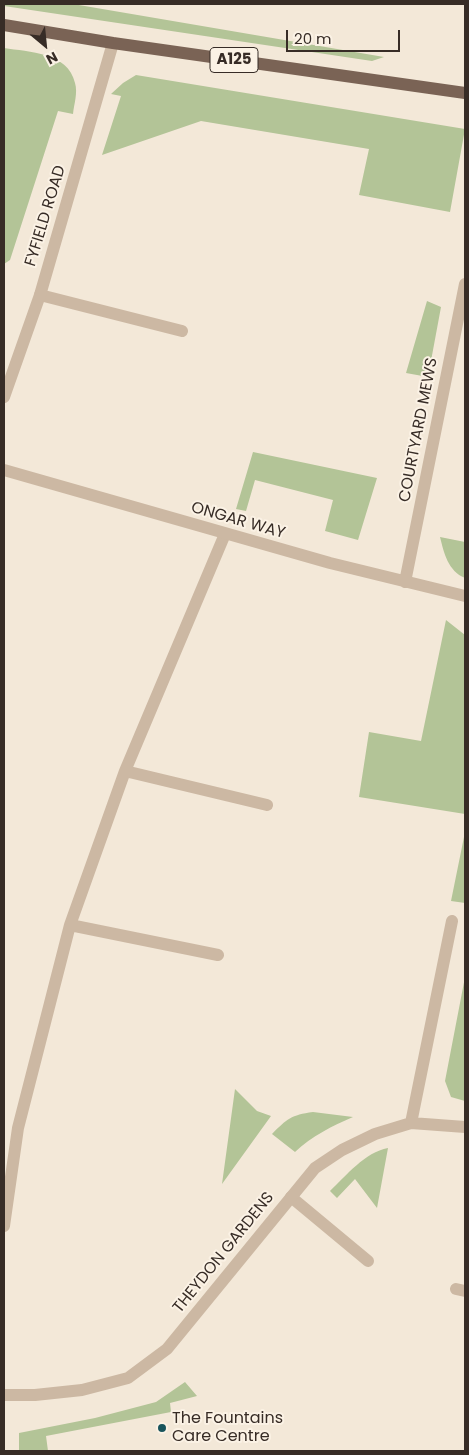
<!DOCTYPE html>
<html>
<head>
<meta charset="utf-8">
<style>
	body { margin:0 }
	#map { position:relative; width:469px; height:1455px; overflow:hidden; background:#f3e8d8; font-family:Poppins,sans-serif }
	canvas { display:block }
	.frame { position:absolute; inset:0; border:5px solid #372c26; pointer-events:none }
	.north { position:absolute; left:20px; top:20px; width:50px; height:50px; -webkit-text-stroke:4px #fbf2e5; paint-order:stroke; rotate:152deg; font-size:14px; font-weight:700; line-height:20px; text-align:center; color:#372c26 }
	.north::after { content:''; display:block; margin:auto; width:18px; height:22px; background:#372c26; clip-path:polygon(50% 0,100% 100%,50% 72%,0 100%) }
	.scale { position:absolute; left:286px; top:30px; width:114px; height:22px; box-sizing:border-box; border:2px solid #372c26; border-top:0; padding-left:6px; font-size:15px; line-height:18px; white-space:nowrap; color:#372c26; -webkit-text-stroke:4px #fbf2e5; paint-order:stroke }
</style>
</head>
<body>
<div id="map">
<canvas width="469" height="1455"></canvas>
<div class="frame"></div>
<div class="north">N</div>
<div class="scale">20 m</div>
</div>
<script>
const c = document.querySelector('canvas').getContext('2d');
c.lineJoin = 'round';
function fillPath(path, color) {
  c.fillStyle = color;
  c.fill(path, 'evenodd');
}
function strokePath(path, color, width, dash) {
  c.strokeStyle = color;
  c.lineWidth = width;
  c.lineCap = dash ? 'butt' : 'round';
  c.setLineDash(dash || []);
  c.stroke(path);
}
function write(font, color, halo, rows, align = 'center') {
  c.font = font + ' Poppins,sans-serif';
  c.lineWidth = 4;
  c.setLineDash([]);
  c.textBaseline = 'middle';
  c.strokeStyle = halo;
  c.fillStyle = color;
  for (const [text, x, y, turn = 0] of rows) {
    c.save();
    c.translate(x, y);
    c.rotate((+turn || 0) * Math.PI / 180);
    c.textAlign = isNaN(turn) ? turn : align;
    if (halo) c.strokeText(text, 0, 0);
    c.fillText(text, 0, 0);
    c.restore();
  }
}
const green = new Path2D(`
	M4,4h69l311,53 -12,4 -368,-55z
	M4,48c25,4 64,4 71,35 3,10 -1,21 -2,31l-15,-3 -48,149 -6,4z
	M136,75l329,54 -15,83 -91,-17 10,-46 -168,-28 -99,34 19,-59 -10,-2 12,-11z
	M427,301l14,6 -13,70 -22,-4z
	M253,452l124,26 -19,62 -33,-9 8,-31 -78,-20 -9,31 -10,-2z
	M440,537l25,5v36c-17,-7 -21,-25 -25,-41z
	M446,620l19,15v179l-106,-17 10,-65 52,9z
	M465,832v71l-14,-2z
	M465,977v124l-14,-4 -6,-16z
	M235,1089l22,22 14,5 -49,68z
	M313,1112l40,5c-21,9 -41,19 -58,35l-23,-18c15,-15 19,-19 41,-22z
	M388,1148l-11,60 -22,-29 -18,19 -7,-7c16,-15 35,-39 58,-43z
	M185,1382l12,14 -27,7 1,9 -125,24 2,15h-29v-18l76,-15 61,-16z`);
const lane = new Path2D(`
	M40,295l142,36
	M125,771l142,34
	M70,925l148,30
	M291,1197l77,64
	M4,1226l14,-98 52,-203 55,-154 100,-237
	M456,1289l9,2`);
const street = new Path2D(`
	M4,397l36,-102 73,-252
	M4,470l326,93 135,33
	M405,582l60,-298
	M411,1123l41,-202
	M4,1395h31l47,-5 46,-12 39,-29 148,-181 27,-18 33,-16 36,-11 54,4`);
const primary = new Path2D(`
	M4,25l109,18 352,50`);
const markers = [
	[162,1428,5,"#18545c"]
];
const shields = [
	[234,60,48]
];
const shieldNames = [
	["A125",234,60]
];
const streetNames = [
	["FYFIELD ROAD",46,216,-73],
	["COURTYARD MEWS",419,430,-79],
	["ONGAR WAY",238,521,16],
	["THEYDON GARDENS",224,1253,-51]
];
const poiNames = [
	["The Fountains",172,1419],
	["Care Centre",172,1437]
];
fillPath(green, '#b3c497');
strokePath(lane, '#ccb8a3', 12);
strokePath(street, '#ccb8a3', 12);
strokePath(primary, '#7a6355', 12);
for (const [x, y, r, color] of markers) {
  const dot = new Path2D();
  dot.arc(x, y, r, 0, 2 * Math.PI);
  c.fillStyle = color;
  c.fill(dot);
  strokePath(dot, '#fbf2e5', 2);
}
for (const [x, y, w] of shields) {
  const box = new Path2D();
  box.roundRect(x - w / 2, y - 12.5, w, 25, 4);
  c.fillStyle = '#fbf2e5';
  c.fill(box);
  strokePath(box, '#372c26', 1);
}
write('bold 15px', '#372c26', null, shieldNames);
write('16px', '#372c26', '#fbf2e5', streetNames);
write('16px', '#372c26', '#fbf2e5', poiNames, 'left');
</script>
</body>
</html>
